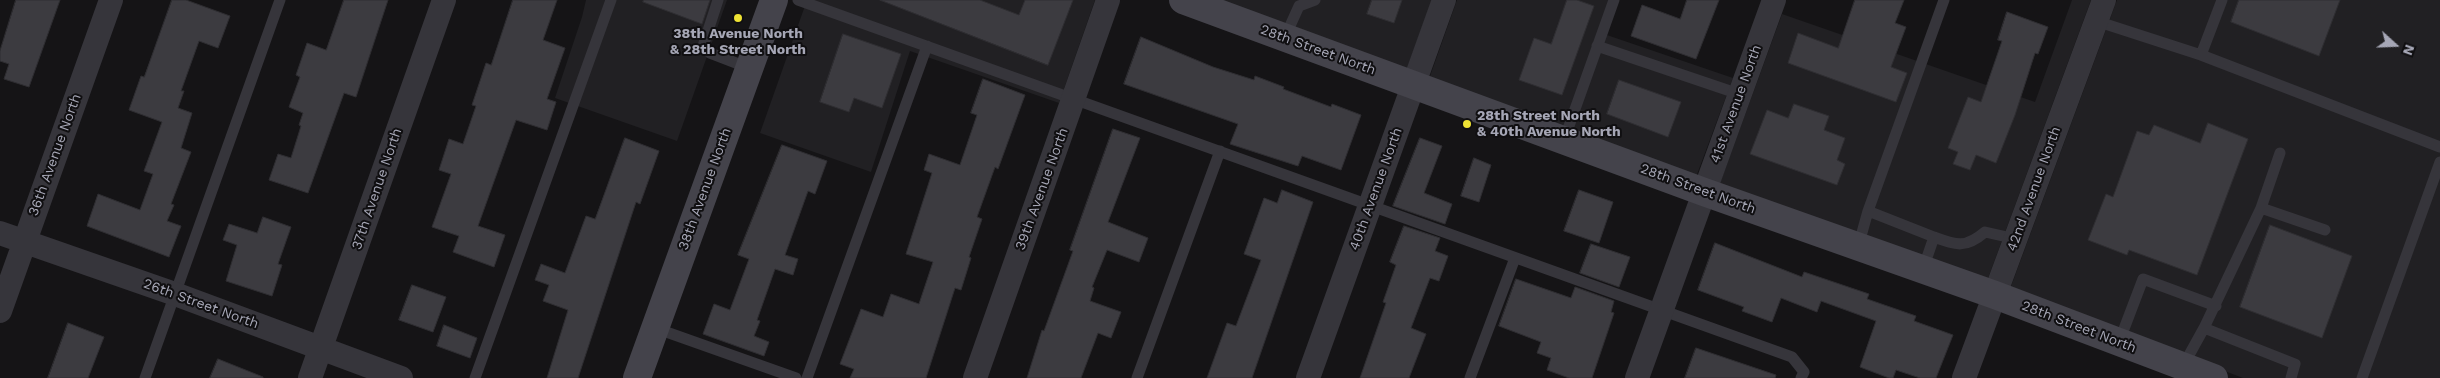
<!DOCTYPE html>
<html>
<head>
<meta charset="utf-8">
<style>
	body { margin:0 }
	#map { position:relative; width:2440px; height:378px; overflow:hidden; background:#151416; font-family:"Work Sans",sans-serif }
	canvas { display:block }
	.north { position:absolute; left:2370px; top:20px; width:50px; height:50px; -webkit-text-stroke:4px #100f11; paint-order:stroke; rotate:110deg; font-size:14px; font-weight:700; line-height:20px; text-align:center; color:#a6a7b6 }
	.north::after { content:''; display:block; margin:auto; width:18px; height:22px; background:#a6a7b6; clip-path:polygon(50% 0,100% 100%,50% 72%,0 100%) }
</style>
</head>
<body>
<div id="map">
<canvas width="2440" height="378"></canvas>
<div class="north">N</div>
</div>
<script>
const c = document.querySelector('canvas').getContext('2d');
c.lineJoin = 'round';
function fillPath(path, color) {
  c.fillStyle = color;
  c.fill(path, 'evenodd');
}
function strokePath(path, color, width, dash) {
  c.strokeStyle = color;
  c.lineWidth = width;
  c.lineCap = dash ? 'butt' : 'round';
  c.setLineDash(dash || []);
  c.stroke(path);
}
function write(font, color, halo, rows, align = 'center') {
  c.font = font + ' "Work Sans",sans-serif';
  c.lineWidth = 4;
  c.setLineDash([]);
  c.textBaseline = 'middle';
  c.strokeStyle = halo;
  c.fillStyle = color;
  for (const [text, x, y, turn = 0] of rows) {
    c.save();
    c.translate(x, y);
    c.rotate((+turn || 0) * Math.PI / 180);
    c.textAlign = isNaN(turn) ? turn : align;
    if (halo) c.strokeText(text, 0, 0);
    c.fillText(text, 0, 0);
    c.restore();
  }
}
const built = new Path2D(`
	M586,0h141l-50,141 -122,-43 27,-81z
	M807,0h288l-36,103 -149,-52 -39,121 -111,-39z
	M1214,0h218l-26,71z
	M1457,0h156l-12,33 132,45 -37,99 -267,-98z
	M2072,0h19l-104,281 -268,-95 63,-172 253,88z
	M2117,0h323v378h-197l-233,-89z`);
const building = new Path2D(`
	M16,0h44l-31,87 -25,-8 5,-15 -9,-3v-10z
	M172,0h14l44,16 -12,32 -19,-7 -18,50h3l-6,17 14,5 -11,35 10,4 -20,52 3,1 -7,16 14,5 -12,31 -82,-31 11,-32 42,16 13,-36 -9,-3 18,-49 -33,-12 12,-34 3,1z
	M344,0h44l-32,97 -12,-4 -36,100 -39,-13 9,-26 13,4 10,-32 -2,-1 4,-12 -14,-6 11,-30 -4,-2 11,-32 19,7z
	M513,0h44l-14,40 22,8 -18,51 9,3 -9,28 -31,-10 -38,106 27,9 -11,32 -41,-15 6,-16 -27,-9 19,-53 -12,-4 10,-31 14,5 13,-38 -4,-1 14,-42 5,2z
	M644,0h66l-8,24 -59,-22z
	M880,0h100l39,15 6,-15h48l-25,65z
	M1372,0h30l-8,23 -27,-9z
	M1567,0h10l17,6 -32,89 -43,-15 15,-42 17,6z
	M1687,0h32l-23,59 -65,-23 11,-31 38,14z
	M1855,0h49l-9,23 11,4 -15,40 16,6 -11,29 -108,-39 10,-30 40,15z
	M2239,0h101l-21,56 -88,-34z
	M2007,12l41,15 -10,27 -3,-1 -20,62 -19,48 -20,-8 -6,15 -17,-6 5,-12 -10,-4 20,-51 13,5 21,-61 -4,-1z
	M843,34l58,20 -19,54 -28,-10 -5,14 -29,-10z
	M1141,37l72,30 41,13 1,-4 29,11 -1,2 48,18 1,-3 29,11 -20,55 -39,-14 -4,10 -68,-22 8,-20 -114,-40z
	M983,79l42,16 -27,74 -3,-2 -18,50 5,2 -13,38 2,1 -10,32 -6,-2 -29,90h-76l4,-9 -14,-5 21,-55 22,8 8,-23 28,10 14,-42 -27,-8 26,-81 -8,-3 5,-16 31,11 17,-50 -6,-2z
	M1619,80l62,22 -13,35 -61,-23z
	M1794,104l35,12 -5,14 21,8 -8,22 8,4 -8,21 -87,-31 17,-44 21,8z
	M2208,123l40,16 -51,136 -68,-25 -2,5 -39,-15 18,-46 7,3 24,-66 12,4 5,-10 46,18z
	M1113,129l27,9 -32,84 40,16 -9,24 -32,-12 -15,37 2,1 -4,13 31,11 -10,26 -13,-5 -17,45h-54l15,-48 2,1 29,-80 -3,-1z
	M625,138l34,13 -19,53 -4,-2 -58,176h-31l21,-68 -25,-9 6,-16 -14,-5 6,-16 24,9 21,-57 9,3z
	M1420,138l22,8 -18,47 28,11 -7,20 -52,-18z
	M782,145l45,16 -12,33 -7,-3 -23,64 13,4 -5,16 -18,-6 -18,51 3,1 -6,15 15,6 -5,14 -61,-22 11,-30 16,6 19,-51 -11,-4z
	M1474,158l17,7 -12,37 -18,-6z
	M1282,190l31,12 -61,176h-45l20,-55 9,3 25,-66 -17,-6 20,-56 13,5z
	M1579,190l34,12 -14,41 -35,-12z
	M263,217l28,10 -13,37 4,1 -10,31 -46,-15 11,-36 -14,-5 6,-16 28,9z
	M2270,225l82,31 -30,82 -82,-31z
	M1404,226l36,12 -5,13 13,5 -9,25 -9,-3 -19,50 15,6 -17,44h-49l26,-75 -3,-1 13,-37 -6,-3z
	M1715,243l87,34 2,-5 65,22 -2,5 49,17 -2,5 39,14 -17,43h-16l-24,-8 -3,8h-4l-29,-11 16,-46 -55,-20 -4,11 -36,-14 -9,24 -30,-11 2,-4 -46,-17z
	M1591,244l39,13 -11,30 -39,-14z
	M1516,279l55,19 4,-11 39,14 -3,11 3,1 -22,65h-23l-22,-8 4,-12 -14,-5 4,-11 -42,-16z
	M412,285l34,12 -13,35 -34,-12z
	M68,323l36,14 -16,41h-40z
	M444,325l33,13 -7,20 -33,-12z
	M1696,348l80,27 -1,3h-90z
	M218,359l45,18v1h-53z`);
const lane = new Path2D(`
	M718,0l-15,46 7,7 39,15
	M798,0l994,357 12,15 -3,6
	M2096,21l105,34 21,-55
	M1285,37l14,-31 16,-6
	M1597,46l142,48
	M2201,55l239,92
	M1564,140l50,-140
	M2280,153l-19,55 -57,120 91,36 -4,14
	M2261,208l64,22
	M1868,211l76,-211
	M1858,247l10,-36 66,26
	M1923,269l11,-32c22,8 31,12 51,-5l31,7
	M655,328l141,50
	M2119,342l24,-63 73,27
	M2183,366l21,-38
	M145,378l135,-378
	M475,378l136,-378
	M807,378l120,-332
	M1137,378l83,-227
	M1470,378l45,-120
	M2362,378l78,-216`);
const street = new Path2D(`
	M0,233l175,61 226,84
	M0,311l111,-311
	M310,378l134,-378
	M975,378l133,-378
	M1308,378l136,-378
	M1637,378l137,-378
	M1964,378l140,-378`);
const secondary = new Path2D(`
	M1183,0l521,192 291,103 219,83
	M637,378l137,-378`);
const markers = [
	[738,18,5,"#eee234"],
	[1467,124,5,"#eee234"]
];
const poiNames = [
	["38th Avenue North",738,34],
	["& 28th Street North",738,50],
	["28th Street North",1477,116,"left"],
	["& 40th Avenue North",1477,132,"left"]
];
const streetNames = [
	["28th Street North",1318,50,20],
	["41st Avenue North",1736,104,-70],
	["36th Avenue North",55,155,-70],
	["37th Avenue North",377,189,-71],
	["38th Avenue North",705,189,-70],
	["39th Avenue North",1042,189,-70],
	["40th Avenue North",1376,189,-70],
	["28th Street North",1698,189,20],
	["42nd Avenue North",2034,189,-70],
	["26th Street North",201,304,20],
	["28th Street North",2079,327,21]
];
fillPath(built, '#212023');
fillPath(building, '#3c3b40');
strokePath(building, '#2f2e32', 1);
strokePath(lane, '#36353b', 11);
strokePath(street, '#36353b', 24);
strokePath(secondary, '#44434b', 28);
for (const [x, y, r, color] of markers) {
  const dot = new Path2D();
  dot.arc(x, y, r, 0, 2 * Math.PI);
  c.fillStyle = color;
  c.fill(dot);
  strokePath(dot, '#100f11', 2);
}
write('bold 14px', '#a6a7b6', '#100f11', poiNames);
write('14px', '#a6a7b6', '#100f11', streetNames);
</script>
</body>
</html>
